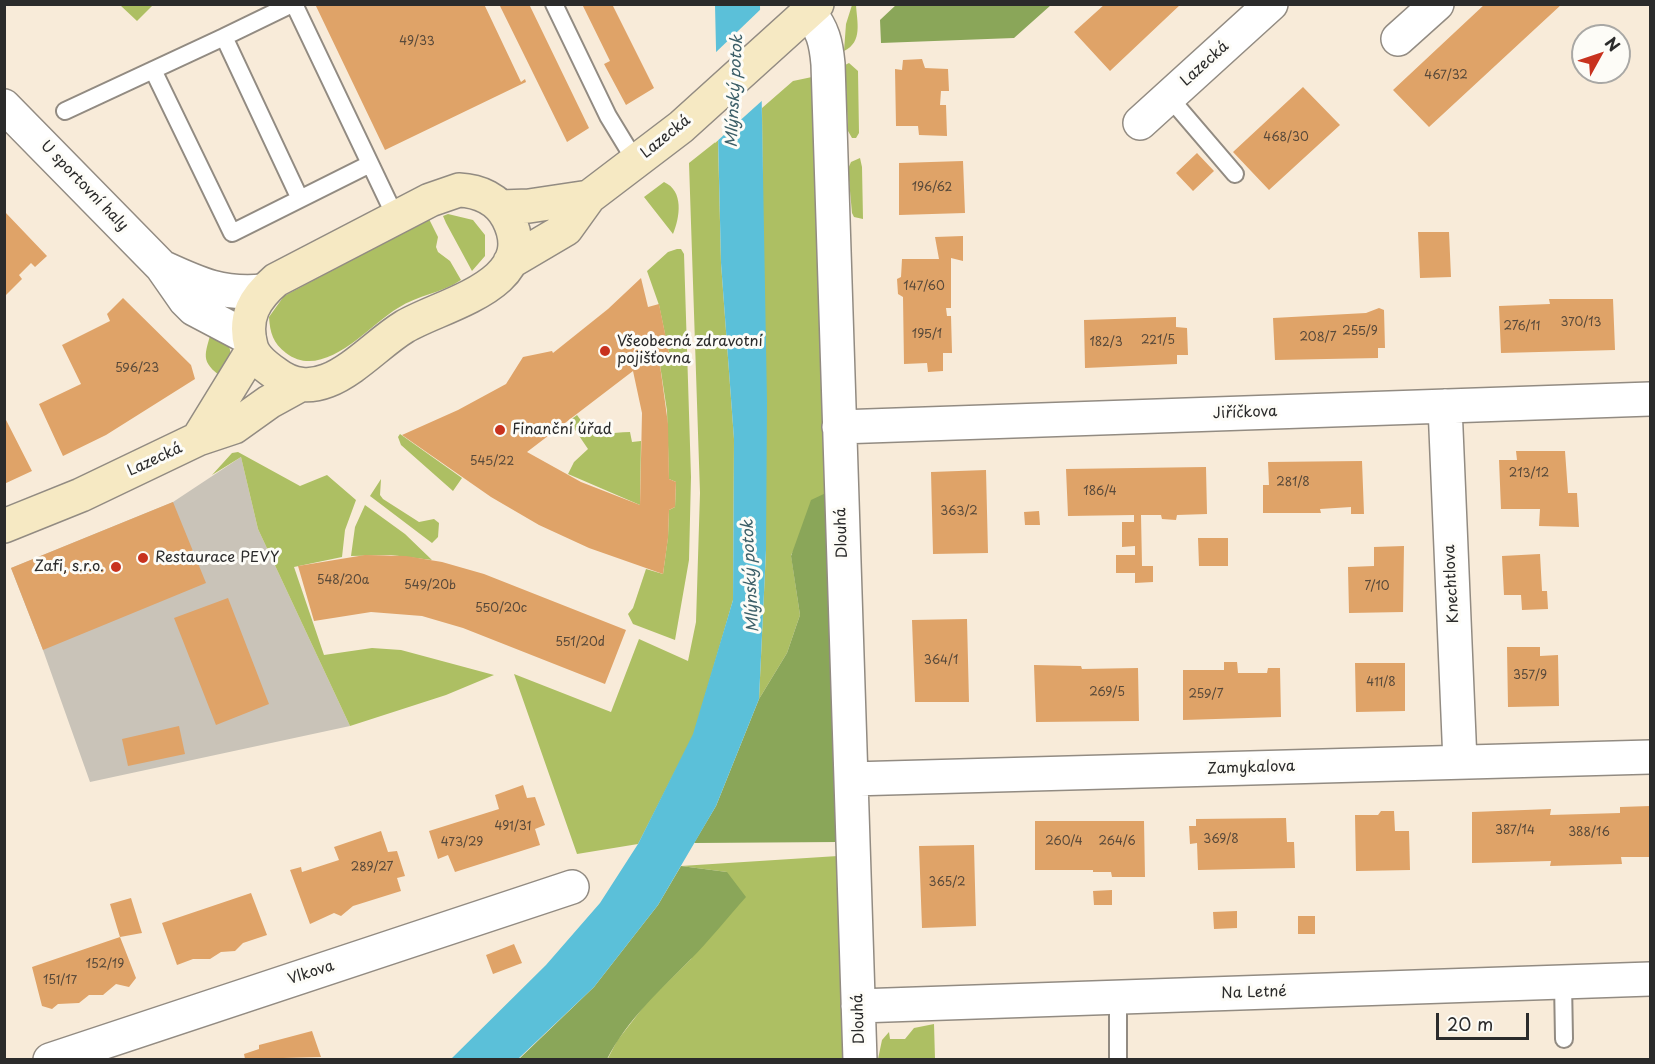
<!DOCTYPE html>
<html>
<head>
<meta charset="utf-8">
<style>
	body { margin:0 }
	#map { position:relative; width:1655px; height:1064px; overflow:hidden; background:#f8ebd9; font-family:"Playpen Sans",sans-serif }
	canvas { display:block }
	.frame { position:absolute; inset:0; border:6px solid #2b2b2b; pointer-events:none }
	.north { position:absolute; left:1571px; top:24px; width:60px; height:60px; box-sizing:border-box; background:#fdfcf7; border:2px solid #a9a8a5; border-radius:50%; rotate:50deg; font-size:16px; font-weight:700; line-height:24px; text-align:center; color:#2b2b2b }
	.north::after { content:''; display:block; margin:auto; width:21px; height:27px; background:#c8321e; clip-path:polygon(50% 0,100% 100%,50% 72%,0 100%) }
	.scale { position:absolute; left:1436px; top:1013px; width:93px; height:27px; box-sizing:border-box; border:3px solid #2b2b2b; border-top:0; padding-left:8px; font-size:18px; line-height:21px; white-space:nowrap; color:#2b2b2b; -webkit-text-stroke:4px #fdfcf7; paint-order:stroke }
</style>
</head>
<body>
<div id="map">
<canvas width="1655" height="1064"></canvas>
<div class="frame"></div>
<div class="north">N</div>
<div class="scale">20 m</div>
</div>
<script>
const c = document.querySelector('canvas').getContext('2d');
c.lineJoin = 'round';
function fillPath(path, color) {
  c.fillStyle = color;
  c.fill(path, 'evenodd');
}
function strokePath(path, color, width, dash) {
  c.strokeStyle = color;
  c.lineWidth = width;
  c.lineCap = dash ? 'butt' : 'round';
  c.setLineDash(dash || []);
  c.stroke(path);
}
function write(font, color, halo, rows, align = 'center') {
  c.font = font + ' "Playpen Sans",sans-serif';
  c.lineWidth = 6;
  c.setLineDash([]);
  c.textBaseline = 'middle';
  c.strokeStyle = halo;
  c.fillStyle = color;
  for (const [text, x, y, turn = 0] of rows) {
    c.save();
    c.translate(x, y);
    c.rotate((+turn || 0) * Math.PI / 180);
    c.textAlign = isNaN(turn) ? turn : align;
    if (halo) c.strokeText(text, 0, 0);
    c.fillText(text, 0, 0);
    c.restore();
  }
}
const industrial = new Path2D(`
	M241,457l17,72 92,197 -260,56 -47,-132 -32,-82 162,-66z`);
const green = new Path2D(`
	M120,5h33l-16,16z
	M852,5h4c1,17 7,37 -12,46l2,-27z
	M849,63l9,8 1,62 -3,5h-4l-4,-7 -3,-66z
	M812,77l16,415 -37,63 9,60 -13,38 -28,46 7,-149 -4,-442 31,-27z
	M718,140l3,123 13,176 -1,161 -39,134 -56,110 -61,10 -63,-180 97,38 28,-73 49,22 8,-39 4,-129 -11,-330z
	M860,158l2,9 1,52 -9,-2 -2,-4 -4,-44 3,-7z
	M664,182c20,9 16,35 9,52l-29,-37z
	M448,214l25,6 12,15v21l-13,15 -26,-48 -3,-7z
	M429,219l9,18 -2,10 2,5 12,9 11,19c-19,13 -43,15 -63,28 -29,17 -74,74 -112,45 -13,-10 -16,-20 -17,-36l15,-21z
	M677,249h4l3,5 7,223 -2,83 -14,80 -42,-16 -5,-10 5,-6 13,-39 17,5 5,-37 1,-27 6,-3 1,-25 -7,-3 -2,-68 -7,-46 11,-2 -12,-58 -12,-34 21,-19z
	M212,329c23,20 22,21 11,49 -24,-17 -18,-23 -11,-49z
	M577,415c17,24 26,18 53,17l2,10 9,-1 -1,64 -72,-31 6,-12 14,-13 -19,-28z
	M400,434l62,44 -9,13 -52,-46 -3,-8z
	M238,452l62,34 27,-11 29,25 -11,30 -3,27 -48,10 30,88 48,-7 29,2 93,25 -48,20 -96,31 -92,-197 -17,-72 -29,18 20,-22z
	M381,479l-1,16 3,4 36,23 15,-3 5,4 -1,14 -6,6 -62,-47z
	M365,505l40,29 27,26 -41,-5 -40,1 4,-29z
	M838,856l7,203 -238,1 10,-19 31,-40 43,-42 36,-87 -46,-6z
	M934,1024l1,35h-57l4,-19 7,-8 1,7h15l9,-11z`);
const forest = new Path2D(`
	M897,4h154v1l-37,33 -133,5 -1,-23z
	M828,492l10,350 -144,1 22,-37 43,-107 28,-46 13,-38 -9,-59 20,-56z
	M681,866l46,6 19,25c-19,21 -36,43 -56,63 -31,31 -62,59 -83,99l-89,1 76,-73 64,-82z`);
const water = new Path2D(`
	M715,5h45l7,397 -1,148 -7,149 -43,107 -58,99 -64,82 -76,72 -68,1 96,-95 54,-62 38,-59 55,-110 40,-134 1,-161 -13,-176z`);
const pier = new Path2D(`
	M763,7l2,91 -50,45 -2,-88z`);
const building = new Path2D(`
	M315,4h169l37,78 4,-3 1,3 -141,68z
	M499,4h30l60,124 -22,14z
	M582,4h30l42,84 -28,17 -22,-41 6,-3z
	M1105,4h76l-71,67 -36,-39z
	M1485,4h77l-133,123 -36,-37z
	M922,59l3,9 23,1 1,22h-8l-1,14h6l1,31 -28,-1 -1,-9h-22l-1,-57 7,1 1,-10z
	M1303,87l37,38 -71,65 -36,-38z
	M1197,153l17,18 -21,20 -17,-18z
	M963,161l2,52 -66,2v-52z
	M5,212l42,44 -12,11 -4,-4 -12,12 3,4 -17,17z
	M1418,232h31l2,45 -31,1z
	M963,236v25l-12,-3v50h-5l1,8h4l1,37h-9v18l-15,1 -1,-9 -23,1 -1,-67 -5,-3 -1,-15 4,-2 1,-18h37l-4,-22z
	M641,278l7,29 11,-3 12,59 -11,2 8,59 1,55 7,3 -1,25 -6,3 -1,28 -5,36 -74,-26 -50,-23 -48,-28 -89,-62 56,-25 48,-26 17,-27 29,-6 1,2 55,-44zM633,371l9,42 -2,92 -59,-23 -54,-30z
	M123,298l68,67 4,14 -89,56 -43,21 -24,-52 42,-20 -19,-39 48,-24 -3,-7z
	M1549,299h64l2,51 -114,3 -2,-47 51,-2z
	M1379,308l5,2 1,38h-7v10l-103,2 -2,-42 93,-5z
	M1176,317v10l11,1 1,27h-11v9l-92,4 -1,-48z
	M4,416l28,55 -28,13z
	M1516,451h49l3,42h9l2,34 -40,-1 1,-17h-39l-2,-49h18z
	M1362,461l2,53h-13v-7l-31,2 1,4h-58v-28h6l-1,-23z
	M1206,467l1,47 -30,1 -1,5 -14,-1 -1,-4h-20l1,51h11v16l-18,1v-10h-19v-18h19v-9l-13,1v-25h12v-7l-66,1 -2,-47z
	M986,470l2,83 -55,1 -2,-82z
	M173,502l33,81 -163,67 -32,-82z
	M1039,511l1,14h-15l-1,-13z
	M1198,538h30v28h-29z
	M1404,546l-1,66 -54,1 -1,-46 26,-1v-19z
	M1540,554l2,37h5l1,18 -26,1 -1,-15h-17l-2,-39z
	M365,555l41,1 36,6 42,12 142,56 -21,54 -142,-56 -41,-12 -51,-4 -57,9 -16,-55z
	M228,598l41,106 -53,21 -42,-107z
	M967,619l2,83h-54l-3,-82z
	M1507,647h33v9l18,-1 1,51 -51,1z
	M1224,662h13l1,11h29l1,-5h12l1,49 -98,3v-50h41z
	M1355,663h50v48l-49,1z
	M1034,665l47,1 1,3 56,-1 1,53 -103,1z
	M179,726l6,28 -57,12 -6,-27z
	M523,785l4,13 8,-1 10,28 -10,4 5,16 -85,27 -7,-17 -10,4 -9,-28 70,-22 -4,-14z
	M1650,806v51h-29l1,7 -72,2 1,-5 -79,2v-51l79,-3 -1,6 70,-2v-6z
	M1381,811h13l1,20h14l1,39 -54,1 -1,-56h23z
	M1286,818l1,24h7l1,26 -97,2 -1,-27 -7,1 -1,-18h7v-7z
	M1035,821h109l1,56h-33l-1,-5h-18v-2h-58z
	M381,831l7,21 9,-1 8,25 -8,2 4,13 -48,15 -12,10 -7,-3 -24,11 -20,-54 11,-3 1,5 37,-12 -5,-13z
	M974,845l2,81 -54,2 -3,-82z
	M1112,890v15h-18l-1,-14z
	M251,893l16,42 -24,8 -8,8 -14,1 -11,7h-17l-16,6 -15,-42z
	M131,898l11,35 -22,4 -10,-33z
	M1237,911v17l-23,1 -1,-17z
	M1298,916h17v18h-17z
	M120,937l16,41 -7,9 -13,-3 -13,11h-14l-10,8 -21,1 -6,5 -10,-3 -10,-39z
	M514,944l8,19 -29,11 -7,-19z
	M312,1031l9,26 -76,2 -1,-5 15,-5v-4z`);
const service = new Path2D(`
	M294,4l102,214
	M554,4l54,112 28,46
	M224,37l68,-33
	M153,70l79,163 138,-69
	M1169,97l66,77
	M65,111l159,-74 76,162
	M1563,982l1,57
	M1118,1058v-61`);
const minor = new Path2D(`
	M809,12c14,18 17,30 19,52l32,996
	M1398,39l39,-35
	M4,106l158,161 23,33 9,9 55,29
	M1140,123l131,-119
	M162,267c37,17 60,28 101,24
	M1445,406l15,356
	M839,427l811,-28
	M851,779l799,-22
	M858,1006l792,-27
	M50,1060l522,-173`);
const secondary = new Path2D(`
	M459,190c20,1 39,9 49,28 34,67 -66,86 -104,109 -38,23 -81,83 -129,46 -10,-7 -21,-15 -24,-27 -8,-29 4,-48 25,-66l154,-80z
	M501,207l28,-1 60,-9
	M510,262l56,-33 23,-32 92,-70 136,-123
	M198,439l54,-88
	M4,526l77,-31 117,-56 36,-12 35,-25 31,-17`);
const markers = [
	[605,351,6,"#c8321e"],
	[500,430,6,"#c8321e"],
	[143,558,6,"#c8321e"],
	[116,567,6,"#c8321e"]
];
const numberNames = [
	["49/33",417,42],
	["467/32",1446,76],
	["468/30",1286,138],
	["196/62",932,188],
	["147/60",924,287],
	["370/13",1581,323],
	["276/11",1522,327],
	["255/9",1360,332],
	["195/1",927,335],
	["208/7",1318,338],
	["221/5",1158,341],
	["182/3",1106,343],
	["596/23",137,369],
	["545/22",492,462],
	["213/12",1529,474],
	["281/8",1293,483],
	["186/4",1100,492],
	["363/2",959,512],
	["548/20a",343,581],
	["549/20b",430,586],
	["7/10",1377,587],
	["550/20c",501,609],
	["551/20d",580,643],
	["364/1",941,661],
	["357/9",1530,676],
	["411/8",1381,683],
	["269/5",1107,693],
	["259/7",1206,695],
	["491/31",513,827],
	["387/14",1515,831],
	["388/16",1589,833],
	["369/8",1221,840],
	["260/4",1064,842],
	["264/6",1117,842],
	["473/29",462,843],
	["289/27",372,868],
	["365/2",947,883],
	["152/19",105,965],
	["151/17",60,981]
];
const streetNames = [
	["Lazecká",1205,64,-42],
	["Lazecká",666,137,-39],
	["U sportovní haly",84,186,46],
	["Jiříčkova",1245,413,-2],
	["Lazecká",155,460,-25],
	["Dlouhá",842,533,-92],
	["Knechtlova",1452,584,-93],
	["Zamykalova",1251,768,-2],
	["Vlkova",311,973,-18],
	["Na Letné",1254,993,-2],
	["Dlouhá",859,1019,-92]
];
const poiNames = [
	["Všeobecná zdravotní",617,342],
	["pojišťovna",617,359],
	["Finanční úřad",512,430],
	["Restaurace PEVY",155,558],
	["Zafi, s.r.o.",104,567,"right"]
];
const waterNames = [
	["Mlýnský potok",735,91,-87],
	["Mlýnský potok",751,576,-93]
];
fillPath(industrial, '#c9c3b8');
fillPath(green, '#adbf63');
fillPath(forest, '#8aa659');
fillPath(water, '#5bc0d9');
fillPath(pier, '#f8ebd9');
fillPath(building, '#dfa368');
strokePath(service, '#928b82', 20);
strokePath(minor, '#928b82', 36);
strokePath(secondary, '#928b82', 36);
strokePath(service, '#fff', 16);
strokePath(minor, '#fff', 33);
strokePath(secondary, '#f6e9c3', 33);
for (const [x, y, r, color] of markers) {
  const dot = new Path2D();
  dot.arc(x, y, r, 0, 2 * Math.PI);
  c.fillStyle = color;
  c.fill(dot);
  strokePath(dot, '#fdfcf7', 2);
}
write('12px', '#58493a', null, numberNames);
write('15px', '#2b2b2b', '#fdfcf7', streetNames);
write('15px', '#2b2b2b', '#fdfcf7', poiNames, 'left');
write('italic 16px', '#3c5f68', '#fdfcf7', waterNames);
</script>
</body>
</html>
